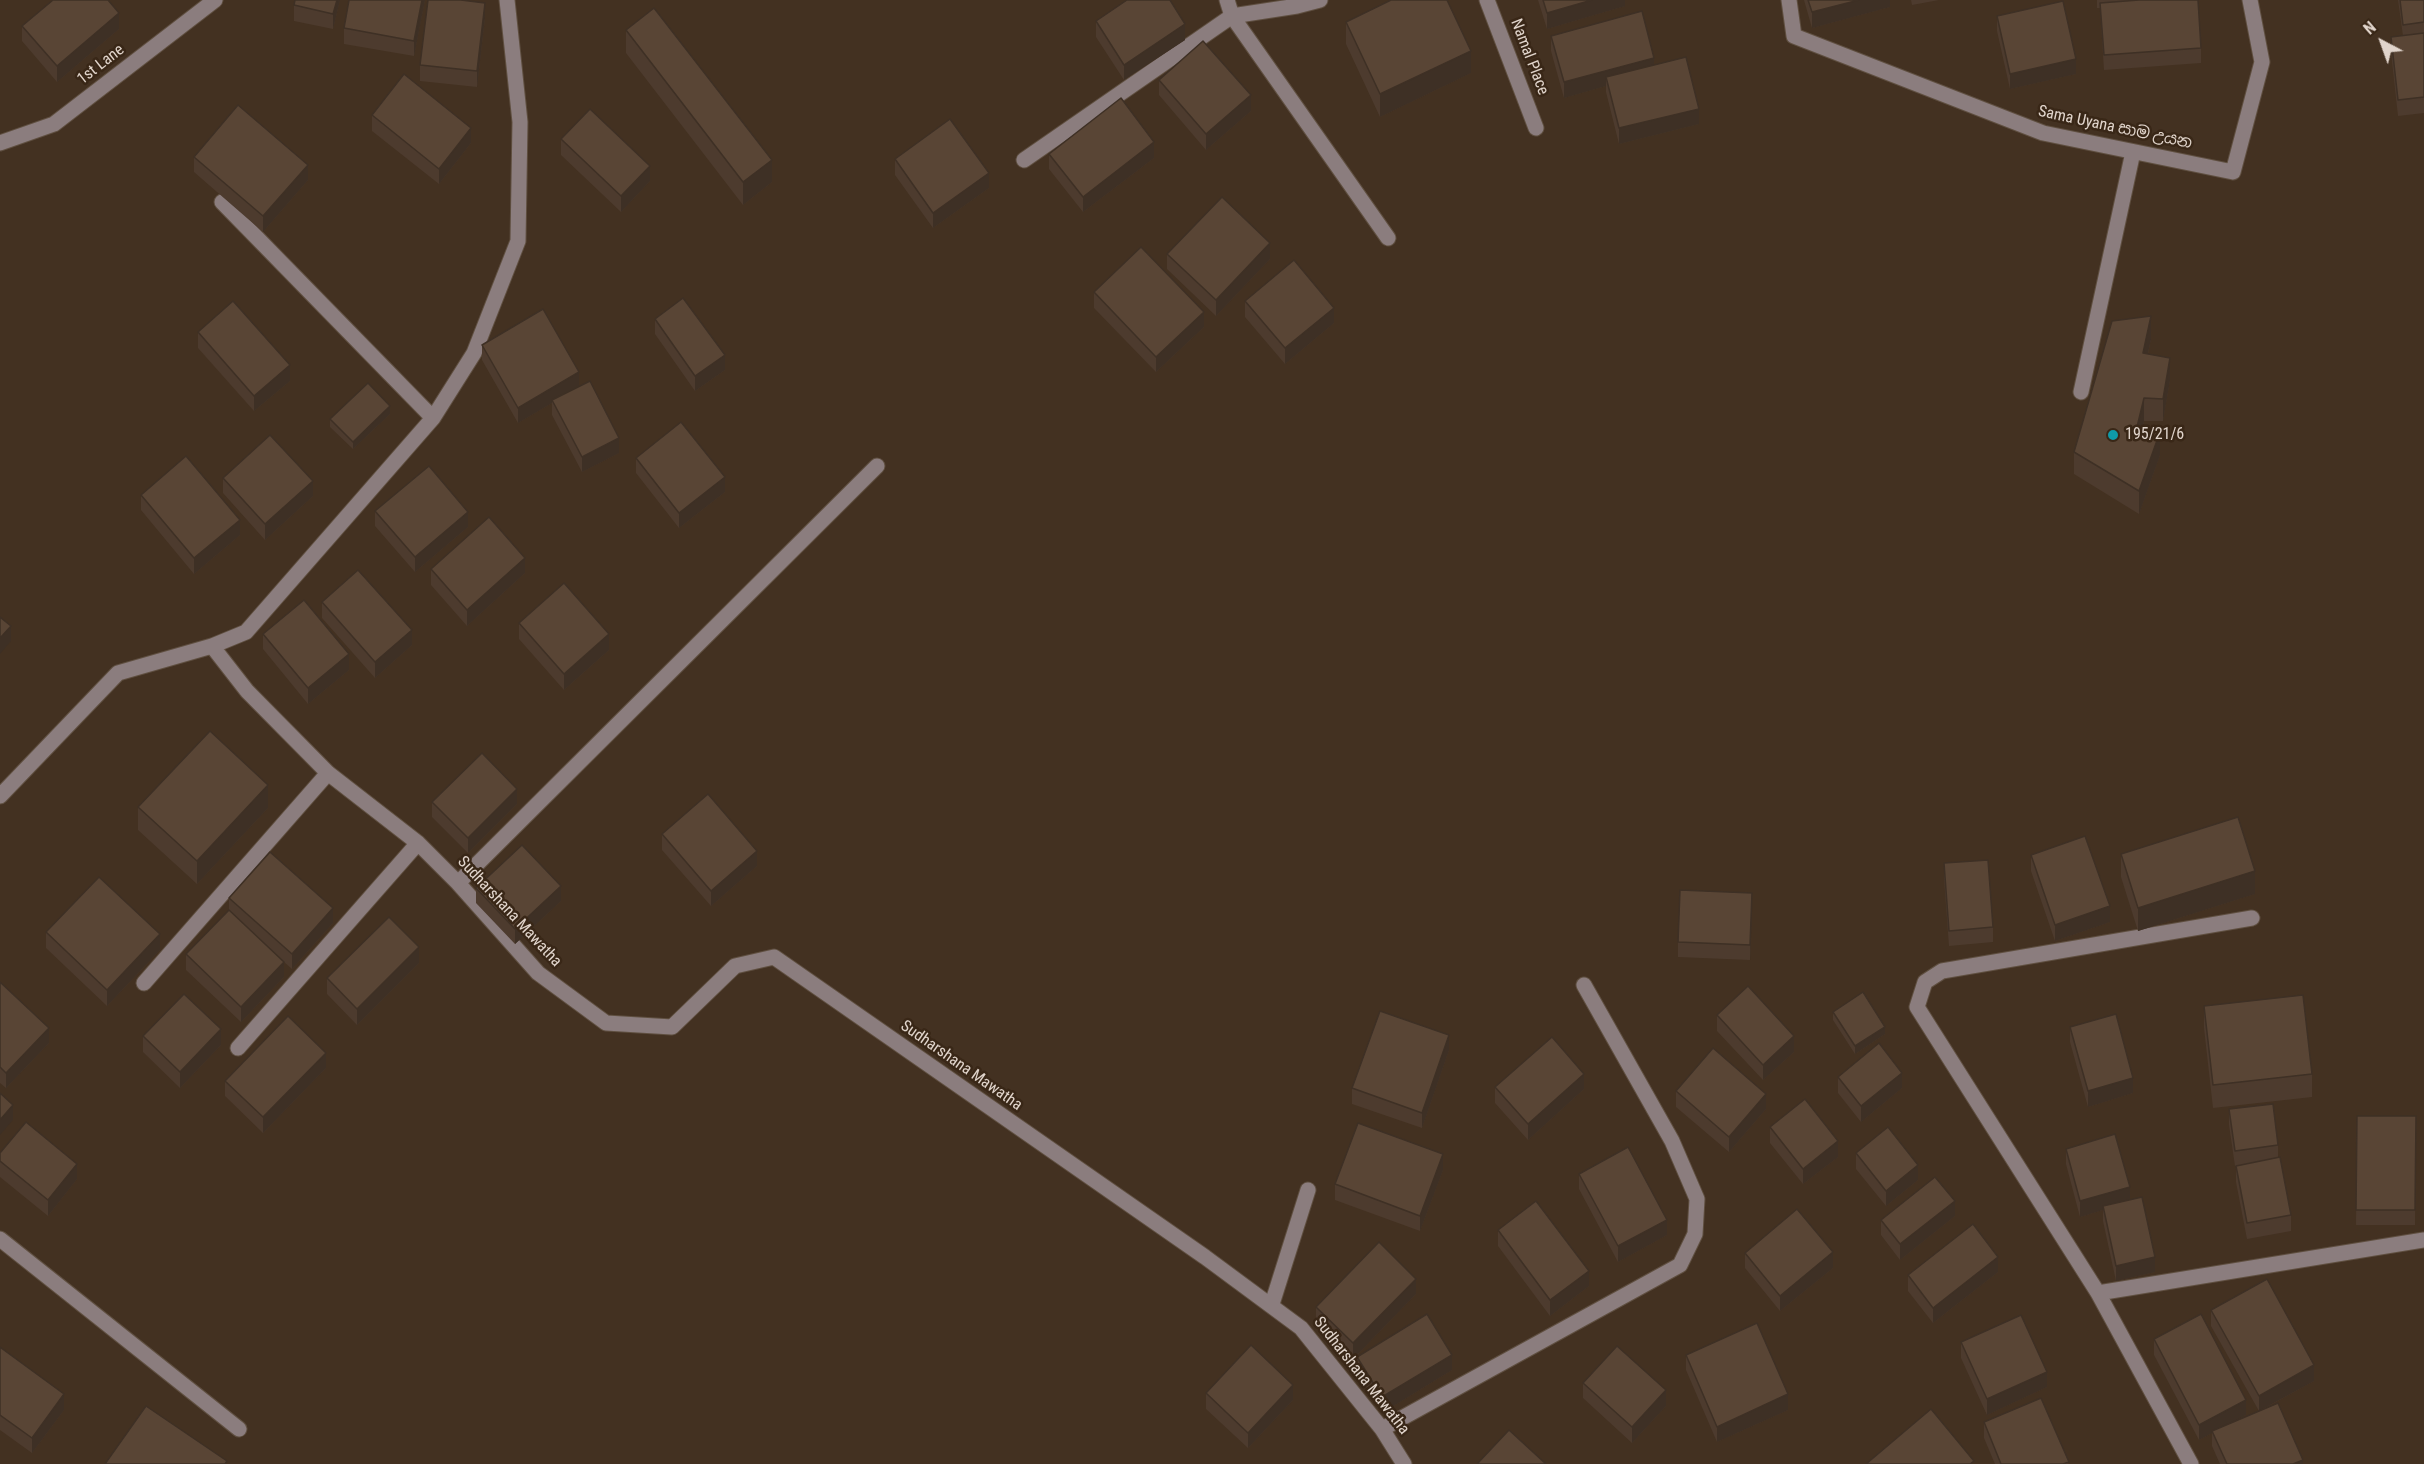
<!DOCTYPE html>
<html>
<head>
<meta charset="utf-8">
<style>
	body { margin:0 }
	#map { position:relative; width:2424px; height:1464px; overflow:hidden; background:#433121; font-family:"Roboto Condensed",sans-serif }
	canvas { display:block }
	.north { position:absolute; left:2352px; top:12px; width:60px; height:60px; -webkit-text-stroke:4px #392717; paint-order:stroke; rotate:319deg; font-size:16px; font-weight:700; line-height:24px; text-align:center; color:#e1d5cc }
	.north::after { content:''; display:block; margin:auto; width:21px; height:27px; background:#e1d5cc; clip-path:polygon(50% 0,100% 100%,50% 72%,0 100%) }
</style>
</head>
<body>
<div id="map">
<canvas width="2424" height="1464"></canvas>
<div class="north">N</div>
</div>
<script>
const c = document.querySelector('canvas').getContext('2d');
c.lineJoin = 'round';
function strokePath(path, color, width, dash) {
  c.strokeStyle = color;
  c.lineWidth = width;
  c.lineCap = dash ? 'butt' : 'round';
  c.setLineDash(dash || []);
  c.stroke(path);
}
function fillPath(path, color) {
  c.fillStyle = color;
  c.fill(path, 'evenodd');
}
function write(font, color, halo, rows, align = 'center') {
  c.font = font + ' "Roboto Condensed","Noto Sans Sinhala",sans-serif';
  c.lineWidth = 5;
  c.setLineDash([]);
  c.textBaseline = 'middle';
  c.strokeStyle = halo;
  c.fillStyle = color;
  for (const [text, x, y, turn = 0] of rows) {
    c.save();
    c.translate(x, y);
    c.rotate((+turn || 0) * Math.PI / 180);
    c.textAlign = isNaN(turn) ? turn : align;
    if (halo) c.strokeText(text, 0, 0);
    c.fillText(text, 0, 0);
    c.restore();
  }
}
const minor = new Path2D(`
	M1227,0l5,16 65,-10 23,-6
	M1487,0l49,128
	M1789,0l5,36 249,97 190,39 29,-110 -12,-62
	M0,143l54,-19 161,-124
	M1024,160l208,-144 156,222
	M222,202l211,216
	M2081,392l52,-240
	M212,646l35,45 81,82 90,70 40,40 80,90 68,50 66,4 63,-61 39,-9 431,300 96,71 81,101 22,35
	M0,796l118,-123 94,-27 34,-14 187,-214 41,-65 44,-112 2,-119 -13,-122
	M458,883l419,-417
	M144,983l184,-210
	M238,1048l180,-205
	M0,1239l239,190
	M2098,1293l326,-53
	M1272,1304l36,-114
	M1382,1429l298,-164 15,-31 2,-35 -25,-58 -88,-156
	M2191,1464l-93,-171 -181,-286 8,-25 17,-11 310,-53`);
const wall = new Path2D(`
	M340,0l-7,29 -39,-8v-16z
	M425,0l-11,56 -70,-12v-16z
	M1538,0h87v6l-78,23z
	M1804,0h86v7l-78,21z
	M1911,0h28l-27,5z
	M2097,0h101l3,48v15l-97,7 -4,-62h-3z
	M2398,0h26v113l-26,3 -7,-64v-15l12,-1z
	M1997,16l79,58 -66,15 -13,-58z
	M485,18l-8,69 -57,-6v-16z
	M1096,21l89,19 -61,40 -28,-43z
	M1346,22l125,51 -91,44 -34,-73z
	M22,26l97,3 -62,53 -35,-41z
	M626,30l146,152 -29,23 -117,-152z
	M1551,36l148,88 -80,20 -13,-52v-6l-42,12 -13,-47z
	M1159,80l92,31 -45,39 -47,-55z
	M372,115l99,28 -32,41 -67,-53z
	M561,139l89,42 -29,31 -60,-57z
	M1049,154l105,4 -71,54 -34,-43z
	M194,157l114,23 -45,52 -69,-60z
	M895,159l94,29 -56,40 -38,-53z
	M1167,254l103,5 -54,57 -49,-47z
	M1094,292l110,35 -48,45 -62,-64z
	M1245,301l89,22 -49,41 -40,-47z
	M655,319l70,51 -30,21 -40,-57z
	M198,332l92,49 -36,30 -56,-63z
	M2151,339l-3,15 22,26 -7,41h-19l-2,7 18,27 -21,59 -65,-40v-22z
	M482,345l97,41 40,67 -37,19 -30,-57v-12l-34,20 -36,-63z
	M390,414l-37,35 -23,-22v-8z
	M636,458l89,34 -46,36 -43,-55z
	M223,478l90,18 -48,44 -42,-47z
	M141,495l99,40 -46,39 -53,-64z
	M375,511l93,16 -53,45 -40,-46z
	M431,569l94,4 -58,53 -36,-41z
	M322,602l90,43 -37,33 -53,-60z
	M519,623l90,27 -45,40 -45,-51z
	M263,634l86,36 -41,34 -45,-55z
	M432,802l85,2 -49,49 -36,-36z
	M138,807l130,1 -71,76 -59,-54z
	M662,834l95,32 -46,40 -49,-56z
	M2121,854l134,40 -117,37 -17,-54z
	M2031,855l79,67 -55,19 -24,-70z
	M1944,863l49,64v15l-44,4 -5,-67z
	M476,888l85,13 -46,43 -39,-41z
	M229,898l104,25 -41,46 -8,-7v15l-43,45 -55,-52v-16l43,-44z
	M1752,909l-2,51 -72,-3v-15z
	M46,932l114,18 -53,56 -61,-58z
	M419,963l-62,62 -30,-31v-16z
	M0,982l49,61 -43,45 -6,-5z
	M2204,1006l108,68v23l-99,11 -9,-80z
	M1833,1012l52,22 -30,20 -22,-34z
	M1717,1015l77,37 -31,28 -46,-49z
	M2070,1027l63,66 -45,14 -18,-65z
	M143,1036l78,9 -41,43 -37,-36z
	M1449,1050l-27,78 -70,-24v-16z
	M326,1068l-63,65 -38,-37v-15z
	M1838,1077l64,11 -41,34 -23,-29z
	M1495,1087l89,2 -56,51 -33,-37z
	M1676,1091l90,18 -37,43 -53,-45z
	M2229,1109l49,36v13l13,57v16l-44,8 -11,-57v-16h1h-2l-6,-41z
	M2357,1116h59l-1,109h-59z
	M1770,1127l68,30 -35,27 -33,-41z
	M2066,1149l64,51 25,72 -39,9 -13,-60v-11l-23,7 -14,-53z
	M0,1153l77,26 -29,37 -48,-39z
	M1856,1153l62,27 -32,26 -30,-37z
	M1443,1170l-23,61 -85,-31v-16z
	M1579,1174l88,61 -49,27 -39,-73z
	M1955,1216l-55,44 -19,-25v-15z
	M1498,1230l91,56 -39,30 -52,-70z
	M1745,1253l88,15 -53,43 -35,-43z
	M1998,1272l-65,51 -25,-32v-16z
	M1416,1294l-63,65 -37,-36v-16z
	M2211,1310l103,71 -49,27 38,56h-83l-8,-18v-13l-13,7 -45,-85v-16l92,76 -11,6 24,-10 -48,-85z
	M1961,1342l86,45 -60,28 -26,-57z
	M0,1347l64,63 -32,43 -32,-23z
	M1686,1355l102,55 -71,32 -31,-72z
	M1357,1357l95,13 -70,43 -25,-41z
	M1583,1383l83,23 -34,37 -49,-45z
	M1206,1393l87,7 -45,48 -42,-39z
	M1984,1422l85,42h-74l-11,-26z`);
const shadedWall = new Path2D(`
	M337,0h3l-7,29v-15z
	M422,0h3l-11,56v-15z
	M1592,0h33v6l-78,23v-16z
	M1859,0h31v7l-78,21v-16z
	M485,3v15l-8,69v-16z
	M119,13v16l-62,53v-16z
	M1185,24v16l-61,40v-15z
	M1471,51v22l-91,44v-23z
	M1654,58v16l-48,3v9l-42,12v-16z
	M2076,59v15l-66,15v-15z
	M1251,95v16l-45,39v-16z
	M1699,109v15l-80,20v-16z
	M471,128v15l-32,41v-15z
	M1154,142v16l-71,54v-15z
	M772,160v22l-29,23v-23z
	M308,165v15l-45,52v-16z
	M650,166v15l-29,31v-16z
	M989,173v15l-56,40v-15z
	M1270,243v16l-54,57v-16z
	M1334,308v15l-49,41v-16z
	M1204,312v15l-48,45v-15z
	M2151,316v23l-8,37v-23z
	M725,355v15l-30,21v-15z
	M2170,358v22l-7,41v-22z
	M290,365v16l-36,30v-15z
	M579,372v16l-27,12v3l-34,20v-15z
	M2144,398v23l-7,28v-22z
	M390,406v8l-37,35v-7z
	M2160,432v23l-21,59v-23z
	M619,438v15l-37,19v-15z
	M725,477v15l-46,36v-15z
	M313,481v15l-48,44v-16z
	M468,512v15l-53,45v-15z
	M240,520v15l-46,39v-16z
	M525,558v15l-58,53v-16z
	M11,626v15l-11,13v-16z
	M412,630v15l-37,33v-16z
	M609,634v16l-45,40v-16z
	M349,654v16l-41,34v-16z
	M268,785v23l-71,76v-23z
	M517,789v15l-49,49v-15z
	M757,851v15l-46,40v-15z
	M2255,871v23l-117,37v-23z
	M561,886v15l-46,43v-15z
	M1752,893v16l-2,51v-15z
	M2110,906v16l-55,19v-16z
	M333,908v15l-41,46v-15z
	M160,934v16l-53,56v-16z
	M419,947v16l-62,62v-16z
	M284,962v15l-43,45v-15z
	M1885,1027v7l-30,20v-8z
	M49,1028v15l-43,45v-15z
	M221,1029v16l-41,43v-16z
	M1449,1035v15l-27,78v-15z
	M1794,1036v16l-31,28v-15z
	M326,1053v15l-63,65v-16z
	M1902,1073v15l-41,34v-16z
	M1584,1074v15l-56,51v-16z
	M2133,1078v15l-45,14v-16z
	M1766,1094v15l-37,43v-15z
	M13,1105v15l-13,15v-15z
	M1838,1141v16l-35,27v-15z
	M1443,1154v16l-23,61v-15z
	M77,1164v15l-29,37v-16z
	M1918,1165v15l-32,26v-15z
	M2130,1187v15l-27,4v4l-23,7v-16z
	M1955,1201v15l-55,44v-16z
	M1667,1220v15l-49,27v-16z
	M1833,1252v16l-53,43v-15z
	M1998,1257v15l-65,51v-15z
	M2155,1257v15l-39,9v-15z
	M1589,1271v15l-39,30v-16z
	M1416,1279v15l-63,65v-16z
	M1452,1355v15l-70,43v-16z
	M2314,1365v16l-55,30v-15z
	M2047,1372v15l-60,28v-16z
	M1293,1385v15l-45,48v-15z
	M1666,1390v16l-34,37v-16z
	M64,1394v16l-32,43v-15z
	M1788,1394v16l-71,32v-15z
	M2246,1400v15l-33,18 -1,-2v2l-13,7v-15z
	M2303,1460v4h-10z`);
const building = new Path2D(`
	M53,0h55l11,13 -62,53 -35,-40z
	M295,0h42l-4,14 -39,-9z
	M349,0h73l-8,41 -70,-13z
	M428,0h33l24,3 -8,68 -57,-6z
	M1127,0h43l15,24 -61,41 -28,-44z
	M1391,0h56l24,51 -91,43 -34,-72z
	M1543,0h49l-45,13z
	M1808,0h51l-47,12z
	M2139,0h59l3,48 -97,7 -4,-52z
	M2400,0h24v22l-21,3z
	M2063,1l13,58 -66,15 -13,-58z
	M654,8l118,152 -29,22 -117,-152z
	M1642,11l12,47 -90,24 -13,-46z
	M2424,33v64l-26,3 -7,-63z
	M1203,41l48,54 -45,39 -47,-54z
	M1686,57l13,52 -80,19 -13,-51z
	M404,74l67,54 -32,41 -67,-54z
	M1121,98l33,44 -71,55 -34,-43z
	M238,105l70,60 -45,51 -69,-59z
	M590,109l60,57 -29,30 -60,-57z
	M950,119l39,54 -56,40 -38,-54z
	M1222,197l48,46 -54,57 -49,-46z
	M1141,247l63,65 -48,45 -62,-65z
	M1294,260l40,48 -49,40 -40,-47z
	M683,298l42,57 -30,21 -40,-57z
	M233,301l57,64 -36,31 -56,-64z
	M543,309l36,63 -61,36 -36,-63z
	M2151,316l-8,37 27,5 -7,41 -19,-1 -7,29 23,5 -21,59 -65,-39 38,-131z
	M590,381l29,57 -37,19 -30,-57z
	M368,383l22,23 -37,36 -23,-23z
	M681,422l44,55 -46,36 -43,-55z
	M270,435l43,46 -48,43 -42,-46z
	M186,456l54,64 -46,38 -53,-63z
	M429,466l39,46 -53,45 -40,-46z
	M489,517l36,41 -58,52 -36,-41z
	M358,570l54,60 -37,32 -53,-60z
	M564,583l45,51 -45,40 -45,-51z
	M304,600l45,54 -41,34 -45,-54z
	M0,617l11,9 -11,12z
	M210,731l58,54 -71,76 -59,-54z
	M482,753l35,36 -49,49 -36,-36z
	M708,794l49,57 -46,40 -49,-57z
	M2238,817l17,54 -117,37 -17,-54z
	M2085,836l25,70 -55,19 -24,-70z
	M522,845l39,41 -46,43 -39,-41z
	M270,852l63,56 -41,46 -63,-56z
	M1988,860l5,67 -44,4 -5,-68z
	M99,877l61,57 -53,56 -61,-58z
	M1680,890l72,3 -2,52 -72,-3z
	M229,910l55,52 -43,45 -55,-53z
	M389,917l30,30 -62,62 -30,-31z
	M0,982l49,46 -43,45 -6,-6z
	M1748,986l46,50 -31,29 -46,-50z
	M1863,992l22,35 -30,19 -22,-34z
	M184,994l37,35 -41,43 -37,-36z
	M2303,995l9,79 -99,11 -9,-79z
	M1380,1011l69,24 -27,78 -70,-25z
	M2116,1014l17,64 -45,13 -18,-64z
	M288,1016l38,37 -63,64 -38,-36z
	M1552,1037l32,37 -56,50 -33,-37z
	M1879,1043l23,30 -41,33 -23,-29z
	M1713,1048l53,46 -37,43 -53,-46z
	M0,1093l13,12 -13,15z
	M1805,1099l33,42 -35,28 -33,-42z
	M2273,1104l5,41 -43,6 -6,-42z
	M2357,1116h59l-1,94h-59z
	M26,1122l51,42 -29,36 -48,-39v-8z
	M1358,1123l85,31 -23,62 -85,-32z
	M1888,1127l30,38 -32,26 -30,-38z
	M2115,1134l15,53 -50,14 -14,-52z
	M1628,1147l39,73 -49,26 -39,-72z
	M2280,1157l11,58 -44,8 -11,-57z
	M1935,1177l20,24 -55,43 -19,-24z
	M2142,1197l13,60 -39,9 -13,-60z
	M1536,1201l53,70 -39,29 -52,-70z
	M1797,1209l36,43 -53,44 -35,-43z
	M1973,1224l25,33 -65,51 -25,-33z
	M1379,1242l37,37 -63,64 -37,-36z
	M2267,1279l47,86 -55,31 -48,-86z
	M1427,1314l25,41 -70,42 -25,-40z
	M2201,1314l45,86 -47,25 -45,-86z
	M2021,1315l26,57 -60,27 -26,-57z
	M1757,1323l31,71 -71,33 -31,-72z
	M1251,1345l42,40 -45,48 -42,-40z
	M1617,1346l49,44 -34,37 -49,-44z
	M0,1347l64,47 -32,44 -32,-23z
	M2041,1398l28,64 -6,2h-62l-17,-42z
	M2278,1403l25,57 -10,4h-66l-15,-33z
	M146,1406l81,55 -2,3h-120z
	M1931,1409l43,52 -4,3h-104z
	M1509,1430l37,34h-69z`);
const markers = [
	[2113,435,6,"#0f9aa8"]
];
const streetNames = [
	["Namal Place",1529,57,69],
	["1st Lane",101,65,-38],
	["Sama Uyana සාම උයන",2115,128,12],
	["Sudharshana Mawatha",509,912,47],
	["Sudharshana Mawatha",961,1066,35],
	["Sudharshana Mawatha",1361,1376,52]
];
const poiNames = [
	["195/21/6",2125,435]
];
strokePath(minor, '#5f4f40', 17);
strokePath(minor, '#8b7d7e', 15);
fillPath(wall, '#4d3b2e');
fillPath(shadedWall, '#3e3025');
fillPath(building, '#594535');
strokePath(building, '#3e3025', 1.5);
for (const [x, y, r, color] of markers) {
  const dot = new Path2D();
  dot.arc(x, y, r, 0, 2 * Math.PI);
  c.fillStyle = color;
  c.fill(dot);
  strokePath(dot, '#392717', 2);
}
write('16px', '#e1d5cc', '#392717', streetNames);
write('16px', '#e1d5cc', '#392717', poiNames, 'left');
</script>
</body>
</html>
